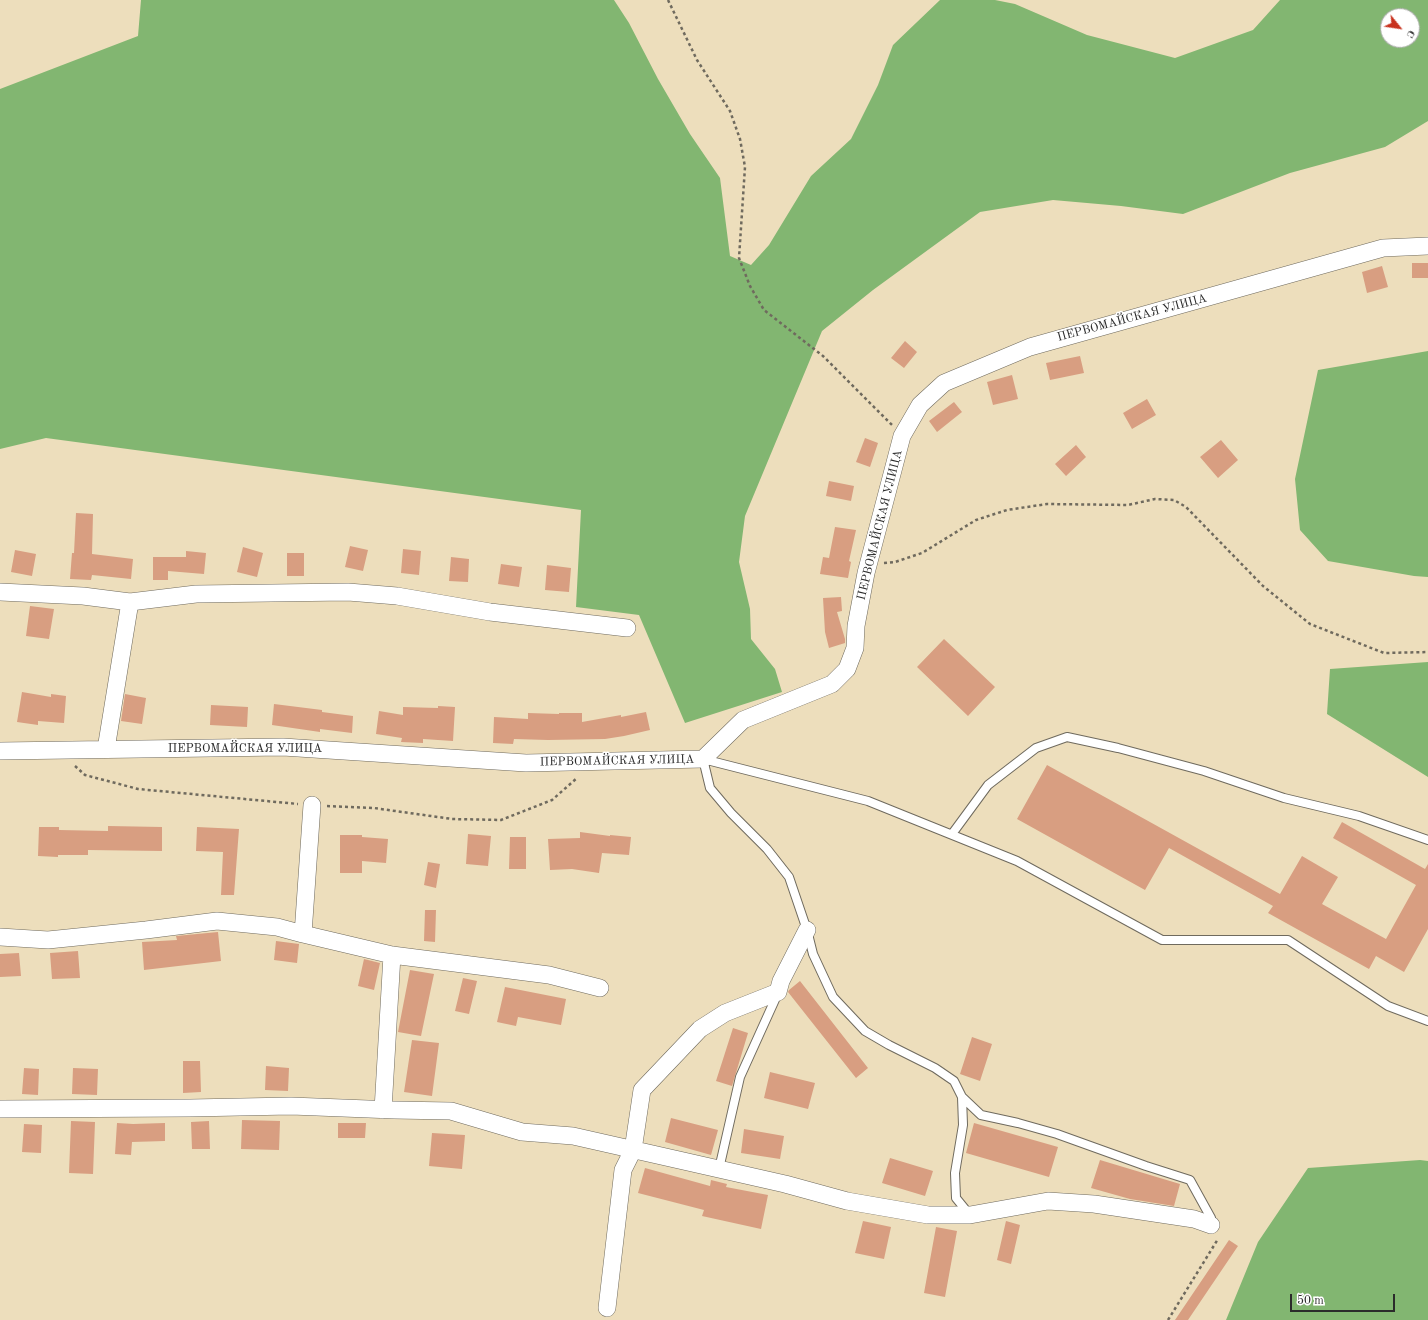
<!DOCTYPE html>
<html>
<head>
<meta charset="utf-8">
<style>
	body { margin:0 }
	#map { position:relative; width:1428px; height:1320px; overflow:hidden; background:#eddebc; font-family:"Old Standard TT",serif }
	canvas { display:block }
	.north { position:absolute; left:1380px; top:8px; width:40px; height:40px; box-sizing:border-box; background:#fff; border:1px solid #aaa; border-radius:50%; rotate:120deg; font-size:11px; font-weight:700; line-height:16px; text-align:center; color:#2b2b2b }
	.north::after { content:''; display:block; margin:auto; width:14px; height:18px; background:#c8321e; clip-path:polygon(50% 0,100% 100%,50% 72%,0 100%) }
	.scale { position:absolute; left:1290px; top:1294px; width:105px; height:18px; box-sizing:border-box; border:2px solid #2b2b2b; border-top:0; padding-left:5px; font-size:12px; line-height:14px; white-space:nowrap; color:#2b2b2b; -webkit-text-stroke:3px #fff; paint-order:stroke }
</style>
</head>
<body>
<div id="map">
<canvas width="1428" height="1320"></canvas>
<div class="north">С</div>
<div class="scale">50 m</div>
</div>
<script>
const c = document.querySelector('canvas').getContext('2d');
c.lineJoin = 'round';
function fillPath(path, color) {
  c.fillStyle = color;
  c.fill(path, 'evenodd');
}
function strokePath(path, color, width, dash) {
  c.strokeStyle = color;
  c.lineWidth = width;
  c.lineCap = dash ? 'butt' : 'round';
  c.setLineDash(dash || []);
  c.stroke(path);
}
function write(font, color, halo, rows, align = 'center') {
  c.font = font + ' "Old Standard TT",serif';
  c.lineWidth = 3;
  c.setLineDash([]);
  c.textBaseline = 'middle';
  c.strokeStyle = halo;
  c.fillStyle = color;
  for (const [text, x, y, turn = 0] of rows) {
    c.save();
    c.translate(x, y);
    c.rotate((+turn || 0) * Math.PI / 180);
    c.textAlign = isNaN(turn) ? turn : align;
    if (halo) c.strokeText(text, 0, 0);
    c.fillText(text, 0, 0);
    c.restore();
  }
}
const forest = new Path2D(`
	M141,0h473l15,23 29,56 32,55 30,44 10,78 21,9 18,-20 42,-69 40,-37 27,-54 15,-40 47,-45h55l20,4 72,31 88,23 78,-28 27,-30h148v121l-43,26 -95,26 -107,41 -62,-8 -68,-6 -73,12 -107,78 -51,41 -77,185 -6,46 11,47 1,30 24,30 7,23 -97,31 -46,-108 -63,-8 5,-97 -535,-72 -46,11v-360l138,-53zM1388,16h24v24h-24z
	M1428,351v226l-14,-1 -86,-15 -28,-31 -5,-51 23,-109z
	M1428,662v115l-101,-63 3,-45z
	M1420,1160l8,1v159h-202l32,-78 50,-74z`);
const building = new Path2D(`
	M1412,263h16v15h-16z
	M1382,266l6,21 -21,6 -5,-21z
	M905,341l12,11 -13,16 -13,-10z
	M1080,356l4,17 -34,7 -4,-17z
	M1012,375l6,24 -25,6 -6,-23z
	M1147,399l9,16 -24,14 -9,-16z
	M954,402l8,10 -25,20 -8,-11z
	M865,438l13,5 -8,24 -14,-5z
	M1221,440l17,20 -20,18 -18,-21z
	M1076,445l10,12 -20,19 -11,-12z
	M829,481l25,5 -3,15 -25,-5z
	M76,513l17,1 -1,40 41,5 -2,20 -39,-4 -1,5 -21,-1 2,-26h2z
	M835,527l21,3 -7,31 2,1 -3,16 -28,-4 3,-17 6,1z
	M350,546l18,4 -5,21 -18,-4z
	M243,547l20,6 -6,24 -20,-5z
	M403,549l18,2 -2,24 -18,-2z
	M15,550l21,4 -4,22 -21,-4z
	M186,551l20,2 -2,21 -36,-3v9h-15v-23h33z
	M287,553h17v23h-17z
	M451,557l18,2 -1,23 -19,-1z
	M501,564l21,3 -3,20 -21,-3z
	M547,565l24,3 -2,24 -24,-2z
	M841,597l1,14 -5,1 8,27v4l-16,5 -4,-16 -2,-34z
	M30,606l24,3 -5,30 -23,-3z
	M944,639l51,48 -27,29 -51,-49z
	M22,692l29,5v-3l15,2 -2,27 -26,-2v4l-21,-3z
	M125,694l21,4 -4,26 -21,-3z
	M274,704l48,6v2l31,4 -1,17 -32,-4v3l-48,-7z
	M211,705l37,2 -1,20 -37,-2z
	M438,706l17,1 -2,34 -30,-2v4l-22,-1 1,-4 -26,-4 3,-23 24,4v-8l35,1z
	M646,712l4,18 -26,6 -19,3 -57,1 -34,-1 -1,5 -20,-1 1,-26 34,2v-6l31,1v-1h23v9l39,-7v2z
	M1047,765l233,129 22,-38 36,21 -16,27 64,35 30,-54 -83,-47 9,-16 83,47 3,-5v65l-24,43 -28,-16 -7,13 -101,-56 5,-7 -104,-58 -24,42 -128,-71z
	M108,826l54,1v24l-74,-1v5h-30v2l-20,-1 1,-29h20v3l49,1z
	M197,827l42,2 -5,66h-13l2,-43 -27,-1z
	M580,832l30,4v-1l21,2 -2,18 -27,-2 -3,20 -27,-4 -22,1 -2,-31 32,-1z
	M468,834l23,2 -3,30 -22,-2z
	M340,835h22v2l26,2 -2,24 -24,-2v12h-22z
	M510,837h16v32h-17z
	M428,862l12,2 -4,24 -12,-3z
	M425,910h11l-1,32 -11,-1z
	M218,932l3,29 -77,9 -2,-28 35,-2 -1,-4z
	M276,941l23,3 -2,19 -23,-3z
	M78,951l2,27 -28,1 -2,-26z
	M19,953l2,23 -21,1v-23z
	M364,959l16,4 -6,27 -16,-4z
	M410,970l24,4 -13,62 -23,-4z
	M463,978l14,3 -8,33 -14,-3z
	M800,981l68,87 -12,10 -68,-86 1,-2z
	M505,987l61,12 -5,26 -43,-8 -2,9 -19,-4z
	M733,1028l15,5 -16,53 -16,-5z
	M972,1037l20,7 -12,37 -20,-7z
	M412,1040l27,3 -7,53 -28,-4z
	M183,1061h17l1,31 -18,1z
	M266,1066l23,2 -1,23 -23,-1z
	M24,1068l15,1 -1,26 -16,-1z
	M73,1068l25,1 -1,26 -25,-1z
	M770,1072l45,11 -7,26 -44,-11z
	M671,1118l47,12 -7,25 -46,-13z
	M242,1120l38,1 -1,29 -38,-1z
	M71,1121l24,1 -2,52 -24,-1z
	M209,1121l1,28h-18l-1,-27z
	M117,1123l16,1 32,-1v18l-33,1 -1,13 -16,-1z
	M338,1123h28l-1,15h-27z
	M974,1123l84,24 -9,30 -83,-24z
	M24,1124l18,1 -1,28 -19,-1z
	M744,1129l40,7 -4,23 -39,-6z
	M432,1133l33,2 -3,34 -33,-3z
	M890,1158l43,13 -8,25 -43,-13z
	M1100,1160l80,24 -6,22 -44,-7 -39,-11z
	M645,1168l65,18 1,-6 16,4 -1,3 42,8 -7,34 -59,-13 2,-6 -66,-17z
	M863,1221l28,6 -7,32 -29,-6z
	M1006,1221l14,4 -9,39 -14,-4z
	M936,1227l21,4 -12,66 -21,-4z
	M1229,1240l9,6 -50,74h-13z`);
const path = new Path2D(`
	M668,0l29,60 33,51 10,28 5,28 -6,91 11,28 14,24 59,46 69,69
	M884,563l11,-1 27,-9 54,-33 31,-10 40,-6 81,1 27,-6 19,1 12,7 77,79 47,38 74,29 44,-1
	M75,766l10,9 53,14 160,15
	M327,806l47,2 78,11 49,1 51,-20 25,-22
	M1168,1320l50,-81`);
const lane = new Path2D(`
	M952,834l36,-49 48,-37 31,-11 51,11 86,23 80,27 75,18 69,24
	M962,1097l19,18 37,8 39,11 89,32 44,14 21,38v7
	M719,1169l21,-92 38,-84
	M969,1214l-13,-16 -1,-25 8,-48 -1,-28 -8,-16 -19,-13 -46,-23 -24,-14 -32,-34 -20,-43 -6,-24 -18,-53 -22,-28 -36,-36 -21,-25 -7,-29 165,42 149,60 145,79h126l100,66 40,15`);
const street = new Path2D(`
	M0,592l83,4 47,6 66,-8 152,-2 49,4 93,16 137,16
	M106,749l24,-147
	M0,751l283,-4 243,16 177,-4 40,-39 89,-36 15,-15 8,-21 1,-22 10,-53 36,-137 18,-31 24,-22 86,-36 353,-99 45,-2
	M303,934l9,-129
	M0,937l48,3 98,-10 71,-9 60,6 26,7 89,21 157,20 51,13
	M0,1109l190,-1 101,-2 103,4 57,1 71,21 51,4 212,48 62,17 81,14h42l78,-14 46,3 100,15 17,6
	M383,1110l9,-155
	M607,1308l16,-138 10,-20 9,-60 58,-61 25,-16 53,-21 3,-11 26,-51`);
const streetNames = [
	["ПЕРВОМАЙСКАЯ УЛИЦА",1132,318,-15],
	["ПЕРВОМАЙСКАЯ УЛИЦА",880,525,-76],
	["ПЕРВОМАЙСКАЯ УЛИЦА",245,749],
	["ПЕРВОМАЙСКАЯ УЛИЦА",617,761,-1]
];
fillPath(forest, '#82b671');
fillPath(building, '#d89e81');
strokePath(lane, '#6f6a5e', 10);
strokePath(street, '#6f6a5e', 18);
strokePath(path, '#6f6a5e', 2.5, [3, 3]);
strokePath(lane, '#fff', 8);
strokePath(street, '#fff', 17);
write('12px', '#2b2b2b', '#fff', streetNames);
</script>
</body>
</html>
